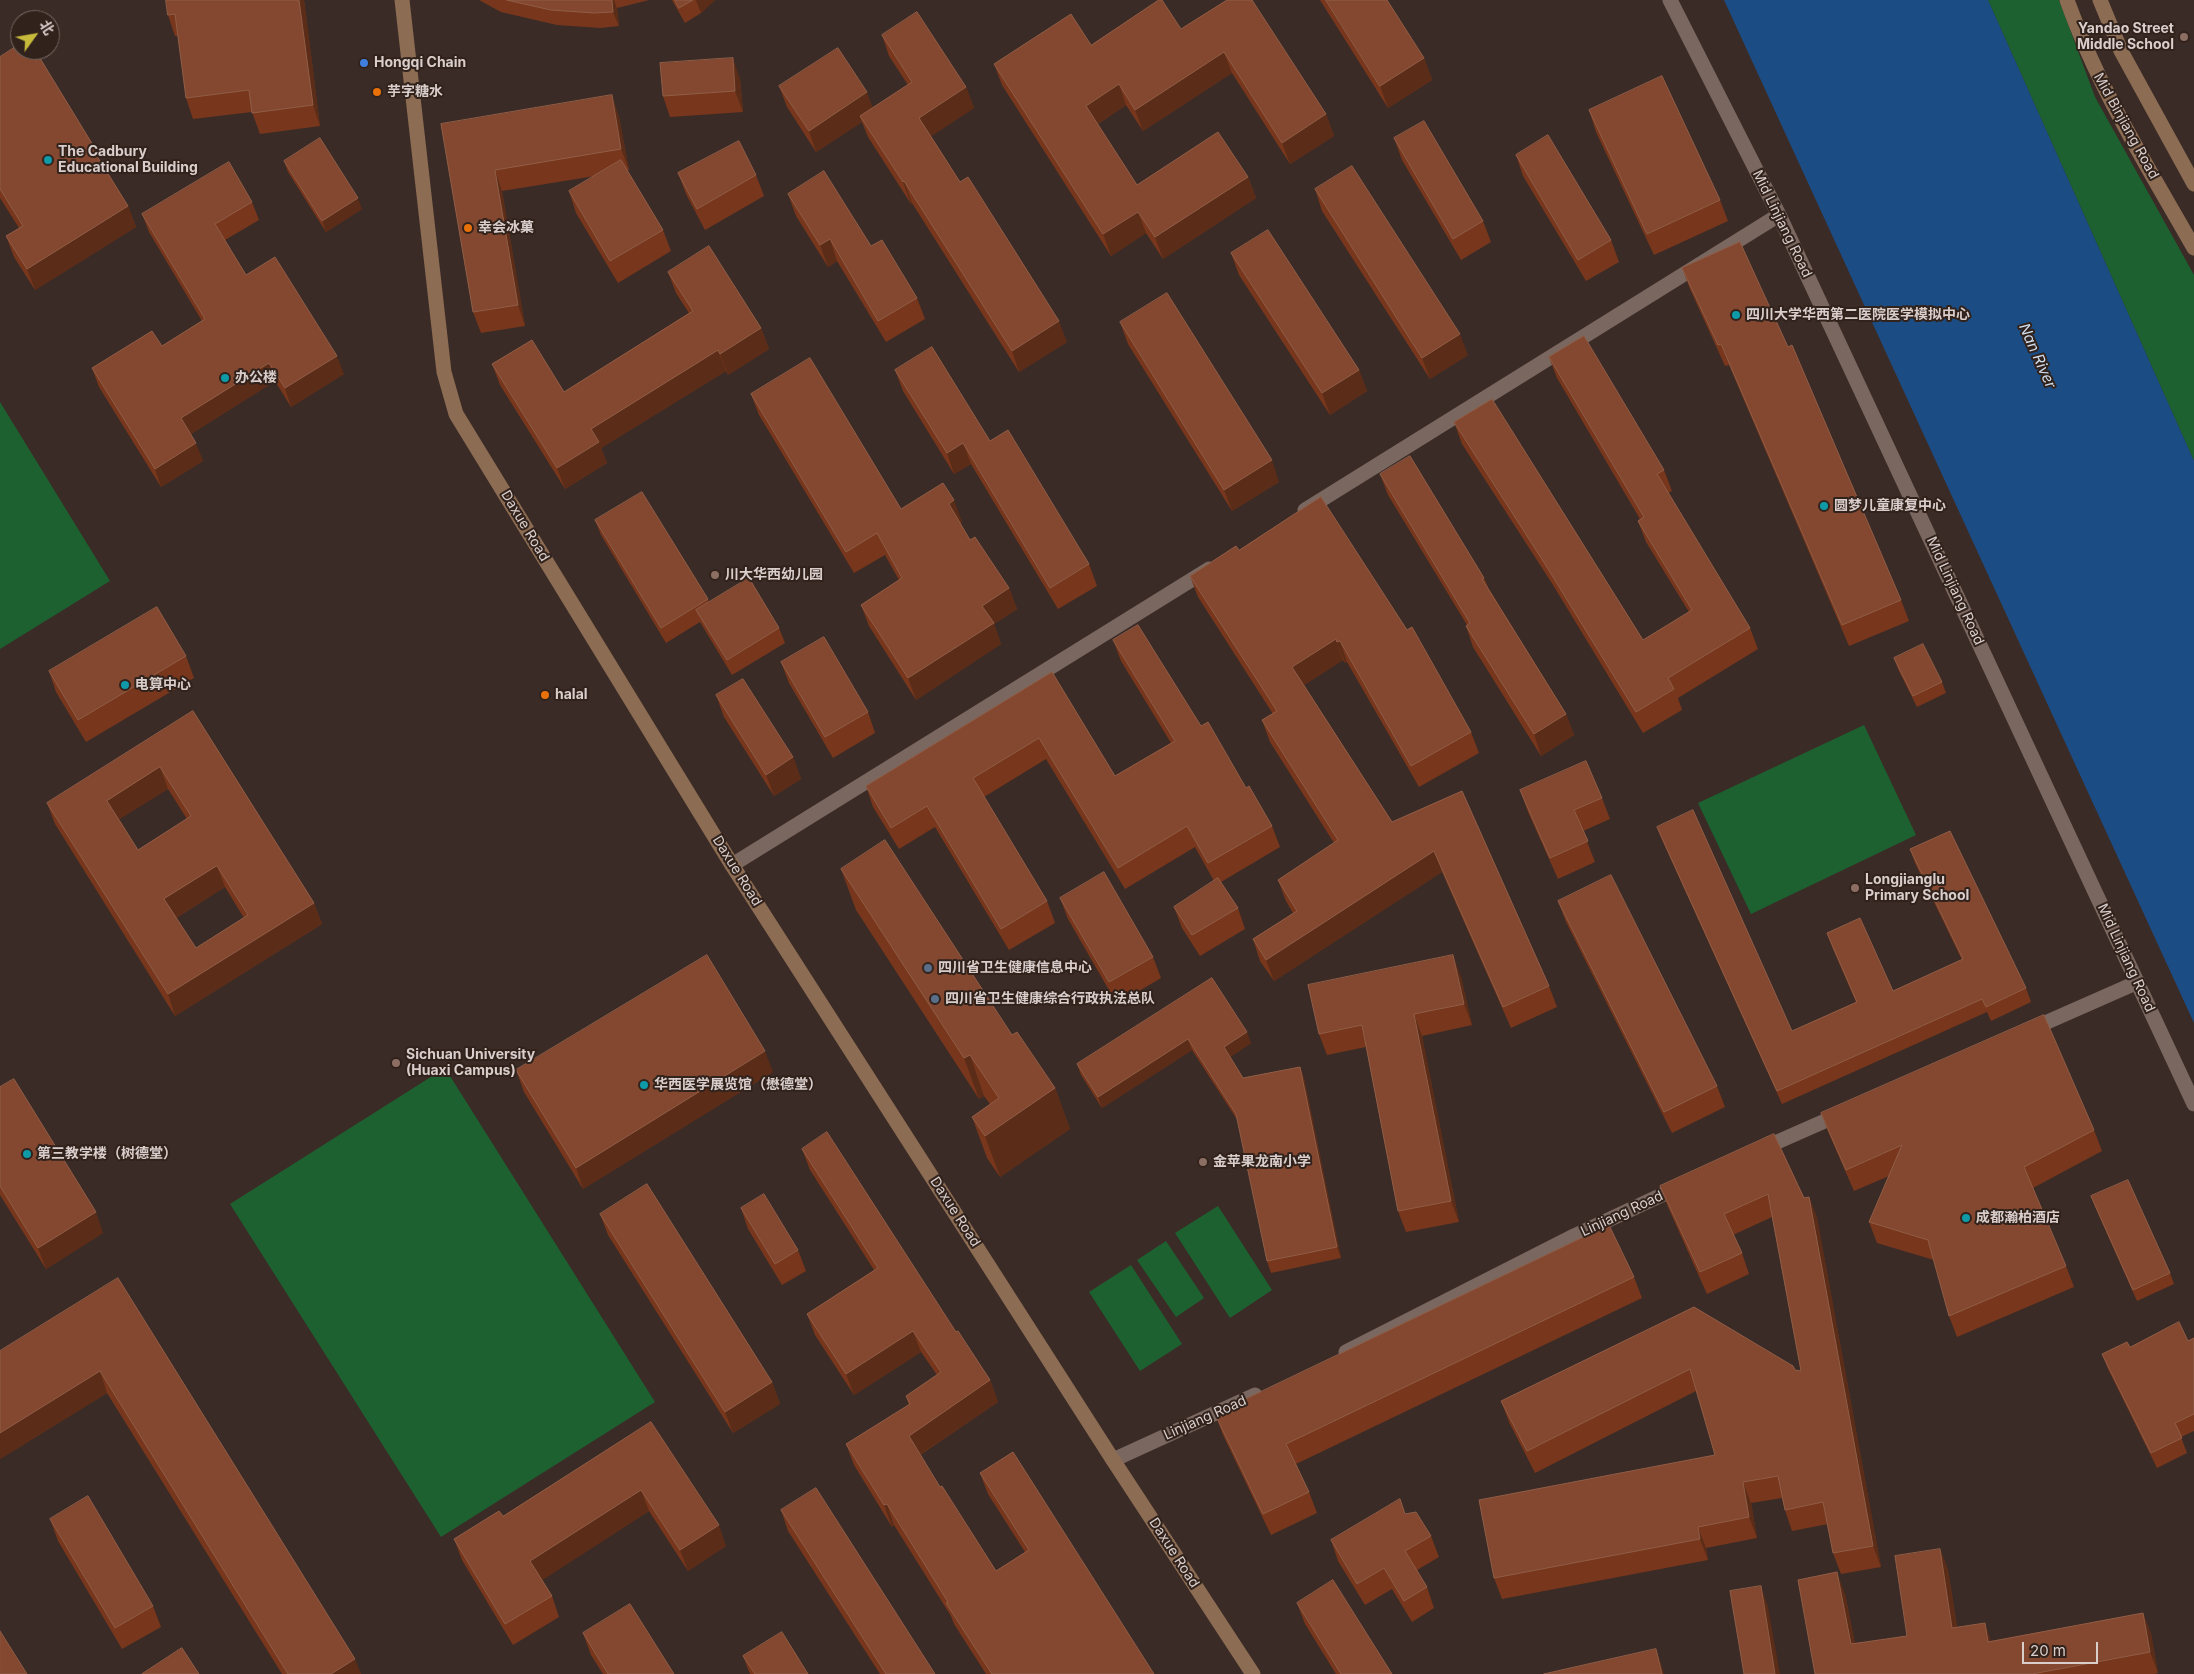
<!DOCTYPE html>
<html>
<head>
<meta charset="utf-8">
<style>
	body { margin:0 }
	#map { position:relative; width:2194px; height:1674px; overflow:hidden; background:#3b2b26; font-family:Inter,"Noto Sans SC",sans-serif }
	canvas { display:block }
	.north { position:absolute; left:10px; top:10px; width:50px; height:50px; box-sizing:border-box; background:#31221c; border:1px solid #746762; border-radius:50%; rotate:58deg; font-size:14px; font-weight:700; line-height:20px; text-align:center; color:#d9cecb }
	.north::after { content:''; display:block; margin:auto; width:18px; height:22px; background:#c8bb3b; clip-path:polygon(50% 0,100% 100%,50% 72%,0 100%) }
	.scale { position:absolute; left:2022px; top:1642px; width:76px; height:22px; box-sizing:border-box; border:2px solid #d9cecb; border-top:0; padding-left:6px; font-size:15px; line-height:18px; white-space:nowrap; color:#d9cecb; -webkit-text-stroke:4px #31221c; paint-order:stroke }
</style>
</head>
<body>
<div id="map">
<canvas width="2194" height="1674"></canvas>
<div class="north">北</div>
<div class="scale">20 m</div>
</div>
<script>
const c = document.querySelector('canvas').getContext('2d');
c.lineJoin = 'round';
function fillPath(path, color) {
  c.fillStyle = color;
  c.fill(path, 'evenodd');
}
function strokePath(path, color, width, dash) {
  c.strokeStyle = color;
  c.lineWidth = width;
  c.lineCap = dash ? 'butt' : 'round';
  c.setLineDash(dash || []);
  c.stroke(path);
}
function write(font, color, halo, rows, align = 'center') {
  c.font = font + ' Inter,"Noto Sans SC",sans-serif';
  c.lineWidth = 4;
  c.setLineDash([]);
  c.textBaseline = 'middle';
  c.strokeStyle = halo;
  c.fillStyle = color;
  for (const [text, x, y, turn = 0] of rows) {
    c.save();
    c.translate(x, y);
    c.rotate((+turn || 0) * Math.PI / 180);
    c.textAlign = isNaN(turn) ? turn : align;
    if (halo) c.strokeText(text, 0, 0);
    c.fillText(text, 0, 0);
    c.restore();
  }
}
const green = new Path2D(`
	M1988,0h71l36,97 99,178v186z
	M0,402l110,179 -110,68z
	M1864,725l52,110 -165,79 -53,-111z
	M445,1068l210,334 -214,135 -211,-333z
	M1218,1206l54,84 -42,28 -55,-85z
	M1166,1241l38,57 -28,19 -39,-57z
	M1131,1265l51,79 -42,27 -51,-79z`);
const water = new Path2D(`
	M1724,0h264l206,461v562z`);
const street = new Path2D(`
	M1670,0l109,215 415,889
	M1305,510l474,-295
	M732,865l477,-296
	M2029,1030l109,-48
	M1759,1150l84,-37
	M1346,1352l228,-116 107,-50
	M1113,1460l142,-65`);
const secondary = new Path2D(`
	M402,0l42,372 12,42 276,451 381,595 140,214
	M2067,0c31,88 81,167 127,248
	M2100,0l21,51 73,133`);
const wall = new Path2D(`
	M166,0h138l16,126 -60,8 -8,-22 -59,7 -7,-21 -8,-62h-3l-7,-21z
	M479,0h170l-32,8 2,18 -19,2 -43,-3 -56,-13z
	M672,0h43l-14,13 -16,10z
	M1227,0l99,114 8,22 -44,28 -58,-91 -89,58 -17,-26 -28,19 39,61 111,-8 8,21 -93,61 -17,-26 -35,23 -109,-171 -8,-21 97,-19 90,-16z
	M1320,0h67l37,58 8,22 -44,28z
	M882,35l84,52 8,21 -43,28 29,46 107,160 -48,30 -107,-169 -1,1 -43,-67 -6,-15 -46,30 -29,-45 -8,-21 94,22 35,-23 -19,-29z
	M0,57l102,106 26,43 8,21 -101,63 -21,-33 -8,-21 13,-8 -19,-30z
	M740,79l3,33 -73,5 -7,-21z
	M1589,110l131,90 8,21 -74,34 -58,-123z
	M619,117l10,53h-2l36,60 8,21 -53,32 -42,-70 -7,-22 26,-15 -93,15 23,135 -44,7 -8,-21 -32,-188z
	M1394,138l89,83 8,21 -30,18 -59,-100z
	M1516,155l95,85 8,22 -33,19 -63,-105z
	M284,161l78,48 -36,23 -38,-60z
	M678,173l78,2 8,21 -59,34 -19,-36z
	M1315,189l153,166 -38,24 -108,-168z
	M788,194l83,52 46,52 8,21 -39,23 -49,-81 -9,6 -32,-51z
	M252,202l7,18 -34,20 21,35 98,99 -53,33 -16,-26 -84,53 12,27 -42,26 -62,-100 -7,-19 70,-22 40,-25 -53,-89 -7,-18z
	M1231,253l128,117 8,21 -37,24 -91,-140z
	M1682,268l219,332 8,21 -60,25 -120,-281 -4,1 -35,-77z
	M668,272l93,56 8,21 -41,26 -2,-4 -125,77 6,15 -42,26 -65,-104 -8,-21 72,28 125,-79 -13,-20z
	M1120,322l159,160 -47,29 -104,-167z
	M1549,357l115,113 8,21 -4,2 82,135 8,21 -80,49 4,12 -39,23 -90,-148 -91,-141 -8,-22 189,218 46,-28 -43,-70 -8,-21 2,-2 -83,-141z
	M895,370l95,71 99,123 8,22 -39,23 -87,-145 -17,10 -51,-83z
	M751,394l150,115 61,13 -2,1 10,17 39,48 8,21 -23,15 7,20 -85,56 -47,-74 -8,-21 38,-25 -14,-25 -31,18 -95,-158z
	M1380,474l104,104 5,11 77,125 8,21 -33,21 -68,-109 -7,-21 1,-1 -79,-130z
	M595,520l113,79 1,3 70,26 6,15 -53,32 -32,-53 -34,21 -65,-108z
	M1239,550l232,182 8,21 -60,34 -72,-125 -2,1 -2,-3 -39,25 88,137 70,-31 87,195 8,21 -46,21 -69,-156 -168,109 -14,-20 -7,-22 40,-26 -7,-12 -8,-21 56,-37 -64,-101 -8,-22 11,-6 -75,-117 -8,-21z
	M1113,640l88,86 45,62 26,38 8,21 -59,35 17,26 7,21 -45,27 -18,-28 -8,-21 40,-26 -19,-34 -70,42 -79,-130 -62,38 63,104 8,22 -46,27 -74,-123 -36,22 -26,-42 -7,-21 186,-114 63,104 56,-33 -50,-82z
	M186,656l8,22 -108,64 -30,-50 -7,-21z
	M1894,658l48,24 4,11 -29,14 -19,-38z
	M781,662l87,50 7,21 -42,25 -44,-75z
	M716,695l77,62 8,22 -27,17 -50,-79z
	M193,711l121,192 8,21 -147,92 -120,-192 -8,-21zM168,789l19,30 -49,31 -19,-31zM225,887l19,31 -48,30 -20,-30z
	M1520,790l82,8 8,21 -27,12 12,31 -37,17 -30,-67z
	M1657,827l135,204 64,-29 -24,-55 -5,-14 66,58 69,-31 -47,-97 -5,-14 116,139 5,14 -40,19 -4,-9 -205,92 -120,-264z
	M841,869l171,166 43,53 15,41 -70,48 -13,-19 -15,-41 18,-13 -6,-8 -5,3 -123,-189z
	M1060,898l93,59 8,21 -44,26 -49,-85z
	M1558,901l159,185 8,21 -53,26 -106,-211z
	M1461,977l11,48 -50,11 37,186 -53,10 -8,-21 -32,-164 -39,8 -8,-21z
	M1212,978l39,65 -21,14 13,21 57,-11 4,11 37,180 -70,15 -4,-12 -29,-140 -46,-71 -90,58 -21,-33 -4,-11z
	M516,1070l257,2 -190,117 -59,-97z
	M0,1087l103,146 -57,36 -46,-74z
	M1821,1113l273,17 8,21 -69,37 33,78 8,21 -117,50 -8,-21 -15,-56 -57,-17 -8,-21 20,-46 -35,15 -25,-57z
	M1774,1134l30,64 5,-1 8,21 64,349 -40,7 -8,-21 -5,-29 -36,7 -7,-21 -3,-12 -31,5 6,35 -51,10 2,12 -206,39 -8,-21 221,-123 -19,-64 -161,82 -26,-51 -8,-21 193,-94 101,63 6,1 -29,-154 -39,18 9,18 7,21 -42,20 -39,-87 -8,-21z
	M802,1149l154,183 34,48 8,22 -78,53 20,32 56,84 29,-19 -37,-58 -8,-21 174,201h-168l-32,-50 -3,-8 -57,-91 -2,2 -38,-62 -8,-21 63,-39 -3,-9 31,-21 -16,-23 -67,43 -39,-60 -8,-21 67,-44 -64,-100z
	M2091,1196l79,77 4,11 -37,17 -42,-94z
	M741,1208l57,42 8,21 -24,14 -34,-56z
	M600,1214l172,168 8,22 -47,29 -125,-198z
	M1634,1277l8,21 -346,166 13,28 8,21 -46,22 -48,-100 -8,-21z
	M118,1278l243,396h-79l-175,-281 -107,66z
	M2194,1338v93l-13,6 6,16 -30,15 -49,-99 -6,-15 28,-7 58,-6z
	M651,1422l75,124 -38,25 -39,-60 -107,69 10,16 7,21 -46,28 -51,-85 -8,-21 49,-23z
	M781,1510l154,164h-55l-92,-143z
	M1405,1514l26,22 8,21 -22,13 10,17 7,21 -22,14 -20,-33 -27,16 -27,-44 -7,-21z
	M50,1519l103,87 8,21 -39,22 -64,-108z
	M1940,1549l8,21 9,57 34,14 152,-28 8,21 7,39 -4,1h-339l30,-80 10,50 52,-8z
	M1297,1603l95,71h-56l-31,-50z
	M583,1633l91,41h-71l-12,-19z
	M743,1656l65,18h-58z`);
const shadedWall = new Path2D(`
	M299,0h5l16,126 -7,-21z
	M612,0h2l3,8 2,18 -6,-14z
	M696,0h19l-14,13z
	M1224,52l8,21 -89,58 -8,-21z
	M733,58l7,21 3,33 -8,-21z
	M1424,58l8,22 -44,28 -8,-22z
	M1119,84l7,21 -33,22 -7,-21z
	M966,87l8,21 -47,31 -8,-21z
	M867,92l8,22 -15,2 2,6 -46,30 -7,-21z
	M612,95l7,22 10,53 -8,-21z
	M1326,114l8,22 -44,28 -8,-21z
	M495,170l7,21 23,135 -7,-21z
	M1248,177l8,21 -93,61 -8,-22z
	M904,181l8,22 -1,1 -8,-22z
	M358,198l4,11 -36,23 -4,-11z
	M128,206l8,21 -101,63 -8,-21z
	M1138,212l8,21 -35,23 -8,-22z
	M830,239l7,22 -9,6 -8,-22z
	M1059,321l8,21 -48,30 -7,-21z
	M761,328l8,21 -41,26 -8,-21z
	M1460,334l8,21 -38,24 -8,-21z
	M718,350l8,21 -125,77 6,15 -42,26 -8,-21 34,-39z
	M337,356l7,18 -53,33 -6,-19z
	M269,363l6,18 -87,55 -7,-18z
	M1359,370l8,21 -37,24 -8,-22z
	M196,443l7,18 -42,26 -6,-18z
	M963,443l8,21 -17,10 -7,-21z
	M1272,460l7,22 -47,29 -8,-21z
	M954,500l8,22 -5,3 -8,-21z
	M1009,588l8,21 -23,15 7,20 -85,56 -8,-22 74,-72z
	M1336,639l7,21 -43,28 -8,-21z
	M1340,641l7,21 -2,1 -8,-21z
	M1566,714l8,21 -33,21 -7,-22z
	M793,757l8,22 -27,17 -8,-21z
	M160,767l8,22 -53,33 -8,-21z
	M1434,851l8,21 -168,109 -8,-21z
	M217,866l8,21 -53,33 -8,-21z
	M314,903l8,21 -147,92 -7,-22z
	M1453,955l8,22 11,48 -8,-21z
	M1414,1014l8,22 37,186 -8,-21z
	M1247,1032l4,11 -23,15 -4,-11z
	M1188,1039l4,11 -90,58 -4,-11z
	M765,1051l8,21 -190,117 -7,-21z
	M970,1055l14,41 -5,3 -15,-41z
	M1300,1067l4,11 37,180 -4,-11z
	M1055,1088l15,41 -70,48 -15,-41z
	M1809,1197l8,21 64,349 -8,-21z
	M96,1212l7,21 -57,36 -8,-21z
	M913,1331l8,21 -67,43 -8,-21z
	M100,1371l7,22 -107,66v-26z
	M990,1380l8,22 -82,55 -7,-21z
	M772,1382l8,22 -47,29 -8,-21z
	M1743,1482l8,21 6,35 -8,-21z
	M641,1490l8,21 -111,72 -8,-22z
	M887,1504l7,21 -2,2 -8,-22z
	M719,1525l7,21 -38,25 -8,-21z
	M1698,1527l8,21 2,12 -8,-21z
	M1940,1549l8,21 12,79 -8,-21z
	M1837,1572l8,22 14,71 -8,-21z
	M1761,1586l7,21 12,67h-5z
	M2143,1613l8,21 7,39 -8,-21z
	M1985,1623l7,21 -4,-2z
	M1656,1649l7,21 1,4h-2z
	M355,1659l6,15h-30z`);
const building = new Path2D(`
	M166,0h133l14,105 -61,8 -3,-23 -63,8 -11,-84 -7,1z
	M507,0h105l1,12 -19,1 -43,-3z
	M675,0h18l-14,8z
	M1159,0h3l19,29 46,-29h25l74,114 -44,29 -58,-91 -89,58 -16,-26 -33,22 51,79 81,-53 30,45 -93,60 -17,-25 -35,22 -109,-170 77,-50 20,31z
	M1326,0h61l37,58 -44,28z
	M917,12l49,75 -47,31 41,64 8,-5 91,144 -47,30 -108,-170 -1,1 -43,-66 52,-34 -30,-47z
	M20,44v6h15l64,105 -2,1 31,50 -101,63 -21,-33 17,-10 -23,-37v-132z
	M838,48l29,44 -58,39 -30,-45z
	M733,58l2,33 -72,5 -3,-33z
	M1662,76l58,124 -73,34 -58,-124z
	M612,95l9,54 -126,21 23,135 -45,7 -32,-188z
	M1424,121l59,100 -30,18 -59,-101z
	M1548,135l63,105 -33,20 -62,-105z
	M320,138l38,60 -36,23 -38,-60z
	M739,141l17,34 -59,34 -19,-36z
	M621,160l42,70 -53,31 -41,-70z
	M229,162l23,40 -37,22 31,51 29,-18 62,99 -52,32 -16,-25 -88,55 15,25 -41,26 -63,-101 60,-37 10,15 43,-27 -63,-105z
	M1352,166l108,168 -38,24 -107,-169z
	M824,171l47,75 11,-6 35,58 -39,23 -48,-82 -10,6 -32,-51z
	M1268,230l91,140 -37,23 -91,-140z
	M1740,242l48,105 4,-2 109,255 -59,25 -121,-281 -3,1 -36,-77z
	M709,246l52,82 -41,26 -2,-4 -127,79 8,13 -42,26 -65,-104 40,-24 32,52 129,-81 -25,-39z
	M1167,293l105,167 -48,30 -104,-168z
	M1584,336l80,134 -7,4 93,154 -82,50 6,11 -38,23 -91,-148 -91,-142 38,-23 151,241 49,-30 -54,-89 6,-4 -95,-160z
	M932,347l58,94 18,-11 81,134 -39,24 -87,-145 -16,10 -52,-83z
	M810,358l91,151 42,-26 11,17 -5,4 21,36 5,-3 34,51 -27,18 12,17 -86,55 -47,-73 41,-27 -25,-45 -31,19 -95,-158z
	M1410,456l74,122 -2,1 84,135 -32,20 -68,-108 4,-3 -90,-149z
	M642,492l66,107 -47,29 -66,-108z
	M1321,497l86,133 5,-3 59,105 -60,34 -71,-125 -3,1 -1,-3 -44,28 100,155 70,-31 87,195 -46,21 -69,-156 -168,109 -13,-21 44,-28 -19,-31 60,-40 -76,-120 15,-9 -87,-135 46,-30 3,4z
	M749,578l30,50 -52,32 -31,-50z
	M157,607l29,49 -108,64 -29,-49z
	M1138,625l63,101 7,-4 38,66 3,-2 23,40 -64,37 -21,-37 -69,42 -79,-130 -66,40 74,123 -46,28 -74,-123 -36,22 -25,-42 186,-114 63,104 60,-35 -62,-101z
	M824,637l44,75 -43,25 -44,-75z
	M1923,644l19,38 -29,14 -19,-38z
	M743,679l50,78 -27,18 -50,-80z
	M193,711l121,192 -146,91 -121,-191zM160,767l31,49 -53,34 -31,-49zM217,866l31,49 -52,33 -32,-49z
	M1586,761l16,37 -28,12 14,31 -38,17 -30,-68z
	M1693,810l99,221 65,-29 -30,-69 33,-15 33,73 70,-32 -53,-110 40,-18 76,157 -40,19 -4,-8 -205,92 -120,-264z
	M885,840l127,195 5,-3 38,56 -70,48 -13,-19 27,-19 -29,-43 -6,3 -123,-189z
	M1104,872l49,85 -44,25 -49,-84z
	M1611,875l106,211 -53,26 -106,-211z
	M1218,878l20,30 -46,27 -18,-28z
	M707,955l58,96 -189,117 -60,-98z
	M1453,955l11,49 -50,10 37,187 -53,10 -36,-186 -43,9 -11,-49z
	M1212,978l35,54 -23,15 19,31 57,-11 37,180 -70,14 -31,-147 -48,-75 -90,58 -21,-33z
	M2044,1015l50,115 -70,37 42,99 -117,50 -21,-76 -59,-18 33,-77 -56,25 -25,-57z
	M14,1079l82,133 -58,36 -38,-62v-99z
	M827,1132l129,200 2,-1 32,49 -81,56 31,51 2,-1 54,85 33,-21 -49,-77 33,-21 141,222h-162l-46,-71 2,-1 -61,-98 -3,1 -38,-61 64,-40 -4,-8 35,-24 -28,-41 -67,43 -39,-60 71,-46 -76,-119z
	M1774,1134l30,64 5,-1 64,349 -40,7 -10,-51 -38,8 -7,-34 -35,6 6,35 -51,10 2,12 -206,39 -15,-78 236,-45 -25,-86 -163,82 -26,-50 193,-94 99,59 2,4 6,1 -33,-177 -44,20 18,39 -42,19 -40,-86z
	M2128,1180l42,93 -37,17 -42,-94z
	M647,1184l125,198 -47,30 -125,-198z
	M764,1194l34,56 -23,14 -34,-56z
	M1609,1225l25,52 -348,167 23,48 -46,22 -48,-100z
	M118,1278l237,381 -24,15h-43l-188,-303 -100,62v-82z
	M2179,1322l9,19 6,-3v76l-19,9 7,15 -31,15 -49,-99 25,-12 3,5z
	M651,1422l68,103 -39,25 -39,-60 -111,71 22,35 -47,28 -51,-85 45,-28 4,5z
	M816,1488l119,186h-49l-105,-164z
	M88,1496l65,110 -38,22 -65,-109z
	M1400,1499l5,15 11,-2 15,24 -26,15 22,36 -23,14 -20,-33 -27,16 -26,-44z
	M1940,1549l12,79 33,-5 3,19 155,-29 7,39 -118,22h-217l-17,-94 39,-8 14,72 56,-8 -12,-80z
	M1333,1580l59,94h-51l-44,-71z
	M1761,1586l14,88h-31l-14,-83z
	M630,1604l44,70h-66l-25,-41z
	M0,1631l27,43h-27z
	M782,1632l26,42h-53l-12,-18z
	M182,1648l17,26h-57z
	M1656,1649l6,25h-118z`);
const markers = [
	[2184,37,5,"#8d6e63"],
	[364,63,5,"#3f7fe0"],
	[377,92,5,"#e8710a"],
	[48,160,5,"#0f9aa8"],
	[468,228,5,"#e8710a"],
	[1736,315,5,"#0f9aa8"],
	[225,378,5,"#0f9aa8"],
	[1824,506,5,"#0f9aa8"],
	[715,575,5,"#8d6e63"],
	[125,685,5,"#0f9aa8"],
	[545,695,5,"#e8710a"],
	[1855,888,5,"#8d6e63"],
	[928,968,5,"#5c6f8a"],
	[935,999,5,"#5c6f8a"],
	[396,1063,5,"#8d6e63"],
	[644,1085,5,"#0f9aa8"],
	[27,1154,5,"#0f9aa8"],
	[1203,1162,5,"#8d6e63"],
	[1966,1218,5,"#0f9aa8"]
];
const poiNames = [
	["Yandao Street",2174,29,"right"],
	["Middle School",2174,45,"right"],
	["Hongqi Chain",374,63],
	["芋字糖水",387,92],
	["The Cadbury",58,152],
	["Educational Building",58,168],
	["幸会冰菓",478,228],
	["四川大学华西第二医院医学模拟中心",1746,315],
	["办公楼",235,378],
	["圆梦儿童康复中心",1834,506],
	["川大华西幼儿园",725,575],
	["电算中心",135,685],
	["halal",555,695],
	["Longjianglu",1865,880],
	["Primary School",1865,896],
	["四川省卫生健康信息中心",938,968],
	["四川省卫生健康综合行政执法总队",945,999],
	["Sichuan University",406,1055],
	["(Huaxi Campus)",406,1071],
	["华西医学展览馆（懋德堂）",654,1085],
	["第三教学楼（树德堂）",37,1154],
	["金苹果龙南小学",1213,1162],
	["成都瀚柏酒店",1976,1218]
];
const streetNames = [
	["Mid Binjiang Road",2126,126,61],
	["Mid Linjiang Road",1782,224,64],
	["Daxue Road",525,526,59],
	["Mid Linjiang Road",1955,591,65],
	["Daxue Road",737,871,58],
	["Mid Linjiang Road",2126,958,65],
	["Daxue Road",955,1212,57],
	["Linjiang Road",1622,1214,-25],
	["Linjiang Road",1205,1418,-24],
	["Daxue Road",1174,1553,57]
];
const waterNames = [
	["Nan River",2037,356,66]
];
fillPath(green, '#1d6131');
fillPath(water, '#1b4d84');
strokePath(street, '#796760', 15);
strokePath(secondary, '#8c6c53', 15);
fillPath(wall, '#78371c');
fillPath(shadedWall, '#5b2c18');
fillPath(building, '#83482f');
strokePath(building, '#905d47', 1);
for (const [x, y, r, color] of markers) {
  const dot = new Path2D();
  dot.arc(x, y, r, 0, 2 * Math.PI);
  c.fillStyle = color;
  c.fill(dot);
  strokePath(dot, '#31221c', 2);
}
write('bold 14px', '#d9cecb', '#31221c', poiNames, 'left');
write('14px', '#d9cecb', '#31221c', streetNames);
write('italic 15px', '#d0deee', '#31221c', waterNames);
</script>
</body>
</html>
